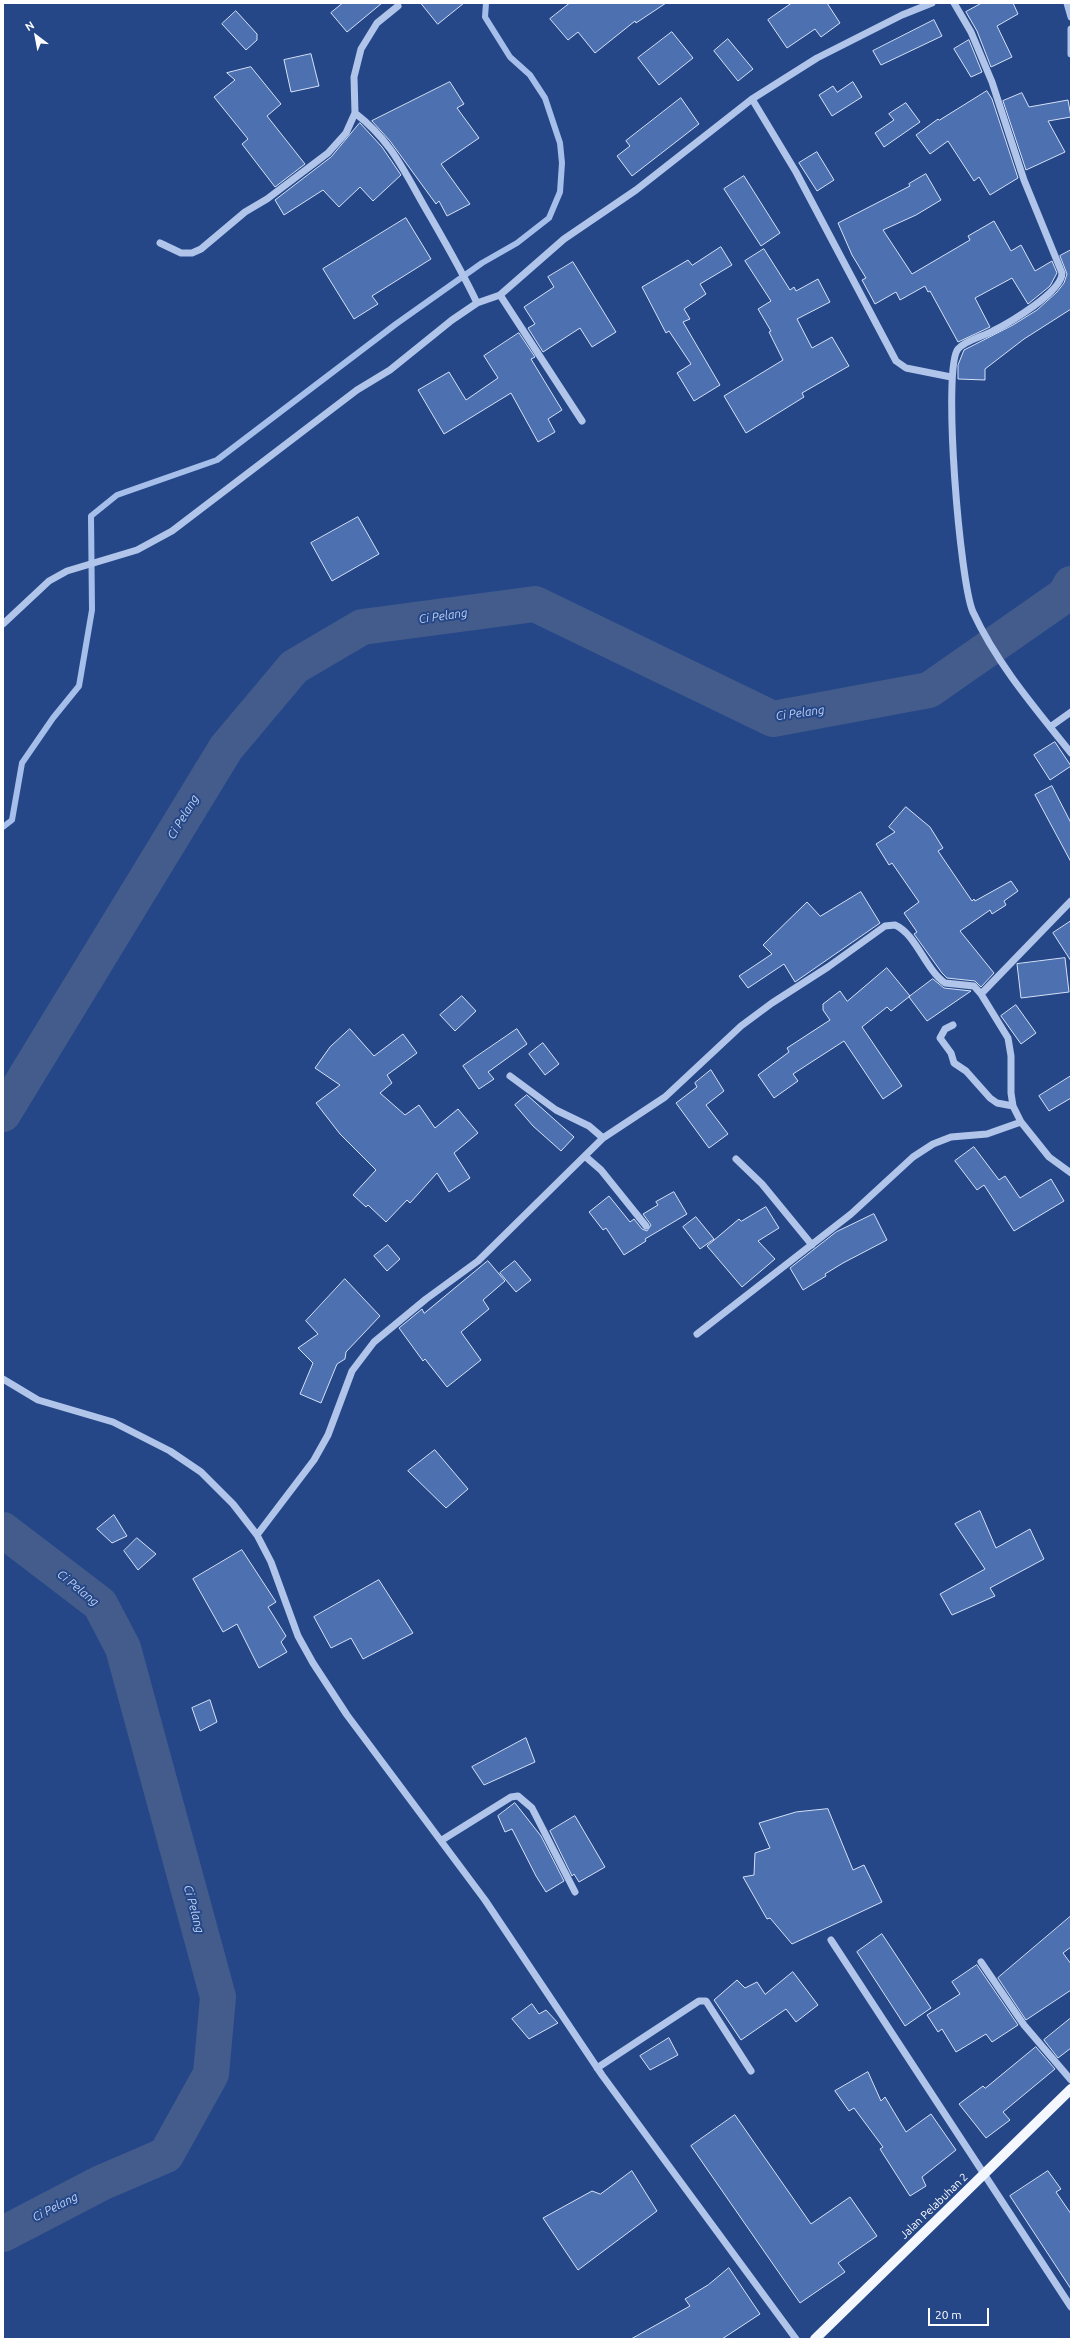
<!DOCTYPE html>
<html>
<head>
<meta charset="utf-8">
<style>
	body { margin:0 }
	#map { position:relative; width:1074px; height:2342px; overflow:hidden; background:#254788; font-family:Ubuntu,sans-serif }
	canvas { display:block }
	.frame { position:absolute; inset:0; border:4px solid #fff; pointer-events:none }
	.north { position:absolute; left:16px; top:16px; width:40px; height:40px; -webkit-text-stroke:3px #254788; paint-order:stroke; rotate:328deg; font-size:11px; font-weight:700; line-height:16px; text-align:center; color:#fff }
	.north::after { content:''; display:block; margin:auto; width:14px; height:18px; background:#fff; clip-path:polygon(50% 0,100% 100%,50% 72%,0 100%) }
	.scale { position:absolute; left:928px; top:2308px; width:61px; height:18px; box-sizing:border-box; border:2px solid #fff; border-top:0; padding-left:5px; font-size:12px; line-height:14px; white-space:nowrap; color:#fff; -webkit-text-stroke:3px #254788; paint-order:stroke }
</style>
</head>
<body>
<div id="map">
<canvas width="1074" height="2342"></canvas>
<div class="frame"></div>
<div class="north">N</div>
<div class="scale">20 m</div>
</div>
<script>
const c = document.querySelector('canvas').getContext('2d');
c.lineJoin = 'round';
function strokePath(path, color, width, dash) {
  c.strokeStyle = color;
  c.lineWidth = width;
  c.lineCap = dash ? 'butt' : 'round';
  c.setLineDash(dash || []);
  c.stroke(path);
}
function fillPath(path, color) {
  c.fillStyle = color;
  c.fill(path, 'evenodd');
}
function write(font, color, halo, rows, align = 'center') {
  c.font = font + ' Ubuntu,sans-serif';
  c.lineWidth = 4;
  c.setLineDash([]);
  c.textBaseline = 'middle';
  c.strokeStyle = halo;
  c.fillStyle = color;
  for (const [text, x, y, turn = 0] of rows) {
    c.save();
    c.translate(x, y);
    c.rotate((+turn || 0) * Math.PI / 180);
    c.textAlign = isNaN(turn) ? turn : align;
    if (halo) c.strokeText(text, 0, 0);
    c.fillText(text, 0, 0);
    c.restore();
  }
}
const stream = new Path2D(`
	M3,827l9,-7 10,-57 31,-45 26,-32 13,-76 -1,-94 26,-21 100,-35 179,-136 86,-61 35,-20 32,-25 11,-26 2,-29 -2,-20 -15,-45 -15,-23 -20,-18 -25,-40 1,-14`);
const river = new Path2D(`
	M3,1114l223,-366 68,-81 68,-40 173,-23 238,115 156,-29 136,-95 6,-11
	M3,1530l97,74 23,44 95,349 -7,77 -45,81 -65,28 -98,51`);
const building = new Path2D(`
	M343,3h39l-35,29 -16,-19z
	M421,3h43l-26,21z
	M570,3h96l-30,20 -1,-2 -40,32 -17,-21 -10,8 -18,-21z
	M792,3h35l13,20 -19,14 -6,-8 -28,19 -19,-28z
	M982,3h31l5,11 -21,12 15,31 -21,10 -14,-36 -11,-19z
	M236,11l21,23v6l-11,10 -24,-26z
	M934,20l8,16 -61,29 -8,-14z
	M672,32l21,26 -34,27 -21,-27z
	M728,39l25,30 -15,12 -24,-30z
	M969,40l13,32 -11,5 -17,-28z
	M311,54l8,32 -28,6 -7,-32z
	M251,67l30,37 -14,12 38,48 -30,23 -33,-43 6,-5 -34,-42 21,-17 -8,-7z
	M450,82l14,22 -7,4 22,30 -38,26 29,40 -23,12 -8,-15 -3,3 -46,-63 -18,-20z
	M853,82l9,15 -30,19 -13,-21 14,-9 4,6z
	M987,91l5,8 26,79 -28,17 -11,-18 -5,4 -26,-40 -18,13 -14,-19 22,-16 1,1z
	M1022,93l7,14 39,-7 3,17 -23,4 17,31 -39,18 -23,-69z
	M681,98l18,26 -67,52 -15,-20 13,-10 -4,-5z
	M906,103l14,19 -36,25 -9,-14 19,-13 -5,-6z
	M360,123l22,24 19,28 -28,26 -13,-14 -21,20 -16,-17 -39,25 -9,-15 56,-43z
	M817,152l17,28 -17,11 -18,-28z
	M926,174l15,26 -25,15 -33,15 29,44 58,-34 -2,-4 26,-15 17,30 10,-6 14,26 17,-10 5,12 -7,13 -22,18 -16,-26 -37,20 15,29 -32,15 -28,-51 -2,1 -3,-6 -25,14 -4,-8 -21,12 -13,-24 4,-2 -14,-23 -14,-32 72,-37 -1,-2z
	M744,176l36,57 -19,13 -37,-57z
	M406,218l25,41 -59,37 6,8 -24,15 -31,-50z
	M721,247l11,18 -32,19 6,10 -22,15 6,10 -7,3 37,63 -26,16 -17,-28 14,-9 -22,-33 -3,2 -24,-46 46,-27 4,5z
	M764,249l26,41 4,-3 2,4 22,-12 12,23 -33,17 15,29 20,-11 17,29 -47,27 2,4 -58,36 -22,-37 59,-36 -14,-28 2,-1 -13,-22 13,-8 -26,-40z
	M1071,250v59l-47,30 -39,30v11l-27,-1v-14l6,-15 49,-25 24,-15 20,-18 7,-9 3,-9 -7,-18z
	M573,262l43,70 -24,15 -12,-19 -37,24 -15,-24 7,-4 -11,-17 30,-20 -6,-10z
	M519,333l16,24 -4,2 31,51 -14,9 7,13 -17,10 -27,-49 -67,41 -26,-44 31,-18 17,28 32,-22 -14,-22z
	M358,517l21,37 -47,27 -21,-38z
	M1055,742l16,24 -21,14 -16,-25z
	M1052,786l19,37v39l-36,-67z
	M906,807l24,20 13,21 -5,3 34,50 2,-2 1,2 36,-20 7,10 -14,10 2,4 -14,9 -2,-4 -30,21 34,42 -13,14 -6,-6 -28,-3 -5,-5 -28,-39 3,-2 -13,-19 15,-11 -27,-39 -3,2 -13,-21 19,-12 -6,-5z
	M861,892l19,31 -85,59 -11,-18 -36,24 -9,-12 33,-22 -9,-9 44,-43 13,14z
	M1071,921v40l-18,-28z
	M1065,958l4,34 -48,6 -4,-34z
	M887,968l23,28 -19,15 -4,-4 -25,20 40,59 -19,13 -39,-58 -51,33 5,7 -24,17 -16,-23 31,-23 -2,-4 43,-28 -7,-10v-6l17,-13 7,10z
	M933,979l11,9 27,3 -44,30 -18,-24z
	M462,996l14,15 -21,20 -15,-16z
	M1016,1005l20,28 -15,11 -20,-28z
	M350,1029l24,27 29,-22 14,19 -30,22 5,8 -12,10 25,22 14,-10 16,23 23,-19 20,24 -24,20 16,25 -21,14 -12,-19 -27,30 -3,-3 -21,22 -18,-17 -2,2 -13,-12 23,-25 -36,-36 -24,-31 24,-18 -25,-17 15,-21z
	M517,1029l10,15 -39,28 6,7 -15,10 -16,-23z
	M543,1043l16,21 -14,11 -16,-21z
	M711,1070l13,21 -18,14 22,29 -19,14 -33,-45 21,-16 -2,-4z
	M1071,1076v22l-22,13 -10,-15z
	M527,1095l47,42 -13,14 -28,-25 -18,-21z
	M974,1147l25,33 6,-4 15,22 31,-19 13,22 -50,30 -30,-46 -7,5 -22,-29z
	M674,1192l13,22 -42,25 1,2 -22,14 -18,-27 -3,2 -14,-18 20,-16 21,26 4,-3 8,10 5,2 4,-6 -8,-11 15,-9 -2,-3z
	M766,1207l13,21 -21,13 17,18 -33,28 -35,-41 32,-27 2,2z
	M874,1214l13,26 -44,23 -18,11 1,2 -23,14 -13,-22 46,-36z
	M696,1217l18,22 -14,10 -17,-22z
	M388,1245l12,14 -13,12 -13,-15z
	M488,1261l17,20 -22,19 6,9 -28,23 20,28 -34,27 -22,-28 -2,2 -24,-33 23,-19 2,4z
	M515,1261l16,19 -15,12 -16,-19z
	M345,1279l35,37 -34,36 -1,7 -8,5 -16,39 -21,-9 13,-31 -15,-15 20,-14 -12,-13z
	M435,1450l33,39 -22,19 -38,-37z
	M980,1511l16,37 34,-19 14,30 -54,29 5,8 -43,19 -12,-21 45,-25 -30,-45z
	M114,1515l13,21 -15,7 -15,-14z
	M137,1538l19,16 -18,16 -14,-19z
	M242,1550l34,52 -8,5 18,29 -5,6 6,10 -28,16 -22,-44 -14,8 -30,-53z
	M379,1580l34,53 -50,26 -12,-21 -20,10 -17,-31z
	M210,1700l7,22 -17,9 -8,-23z
	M526,1738l9,24 -51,23 -12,-18z
	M515,1803l26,33 23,45 -18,11 -10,-16 -24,-47 -7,3 -7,-16z
	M828,1809l25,61 11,-5 18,37 -90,42 -22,-26 -3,1 -24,-42 11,-2 1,-22 15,-5 -11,-25 37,-11z
	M575,1816l30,51 -26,15 -5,-8 -2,2 -22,-45z
	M1071,1916v31l-8,6 8,11v26l-45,30 -28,-42z
	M882,1934l49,74 -26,18 -48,-74z
	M977,1965l41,60 -26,17 -6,-8 -30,18 -14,-23 -4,3 -11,-17 33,-21 -8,-12z
	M793,1972l25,33 -22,17 -10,-13 -45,31 -27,-40 23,-20 8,8 12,-6 8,12z
	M532,2004l7,10 7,-4 12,13 -29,16 -17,-20z
	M1071,2018v30l-13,10 -14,-18z
	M669,2038l9,17 -28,15 -10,-14z
	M1036,2047l19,22 -52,43 7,8 -24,18 -27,-34 24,-18 2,2z
	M868,2072l13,29 4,-4 21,35 25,-18 25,36 -34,27 4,9 -16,10 -30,-47 3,-2 -29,-39 -5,3 -14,-20z
	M735,2115l76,109 39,-27 27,39 -39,27 7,9 -45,31 -109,-157z
	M632,2171l25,40 -79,59 -35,-52 49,-27 8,3z
	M1048,2171l13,18 -5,3 15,22v75l-61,-93z
	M729,2268l31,46 -38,25h-91l59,-33 -5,-7 23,-14z`);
const minor = new Path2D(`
	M954,3l17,29 21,50 32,98 38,93c0,19 -53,50 -69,58 -11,6 -27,9 -35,18 -16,19 2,235 15,263 24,52 62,96 98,141
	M1067,3l4,14
	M1071,29v25
	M752,99l44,73 100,189 10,7 45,9
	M355,113c35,27 47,54 68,91 19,33 38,65 54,99
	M160,243l21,10h11l9,-4 44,-37 22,-13 61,-46 18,-20 9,-20 -1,-36 7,-28 16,-26 21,-17
	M500,295l82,126
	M3,624l46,-43 18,-10 70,-21 35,-19 185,-141 33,-20 62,-50 25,-17 23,-8 64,-56 72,-49 116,-91 65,-41 85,-43 30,-12
	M1050,727l21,-15
	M981,994l90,-93
	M953,1025l-8,4 -5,9 11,15 3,10 12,8 24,27 7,5 16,3
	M510,1076l46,34 33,16 14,12
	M586,1157l15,13 45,56
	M736,1159l26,25 50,61
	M697,1334l154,-120 62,-57 20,-13 18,-7 36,-3 34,-12
	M3,1379l35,21 75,22 57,29 31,21 32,32 24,31 14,27 27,74 15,27 34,52 138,185 117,175 194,264
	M257,1535l57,-75 14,-25 24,-64 22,-29 52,-43 52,-38 125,-123 62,-41 76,-71 31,-23 56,-36 57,-41 10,-1c21,9 30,44 50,58l29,3 7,8 27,44 3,18v37l2,13 8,16 28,35 22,16
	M442,1840l69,-43 7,-1 14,12 43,84
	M831,1940l240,367
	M981,1962l43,63 47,55
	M597,2068l102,-67h7l45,70`);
const major = new Path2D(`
	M815,2339l256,-250`);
const streetNames = [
	["Jalan Pelabuhan 2",934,2206,-44]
];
const waterNames = [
	["Ci Pelang",443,616,-8],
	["Ci Pelang",800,713,-8],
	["Ci Pelang",183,817,-59],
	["Ci Pelang",78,1588,39],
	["Ci Pelang",194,1909,75],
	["Ci Pelang",55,2207,-27]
];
strokePath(stream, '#a5bfea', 6);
strokePath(river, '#445c8c', 36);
fillPath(building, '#4d70b0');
strokePath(building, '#d5e1f7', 1);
strokePath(minor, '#b0c5e9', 7);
strokePath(major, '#f4f7fe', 10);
write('11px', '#fff', '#254788', streetNames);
write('italic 12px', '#bccff1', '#254788', waterNames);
</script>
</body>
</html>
